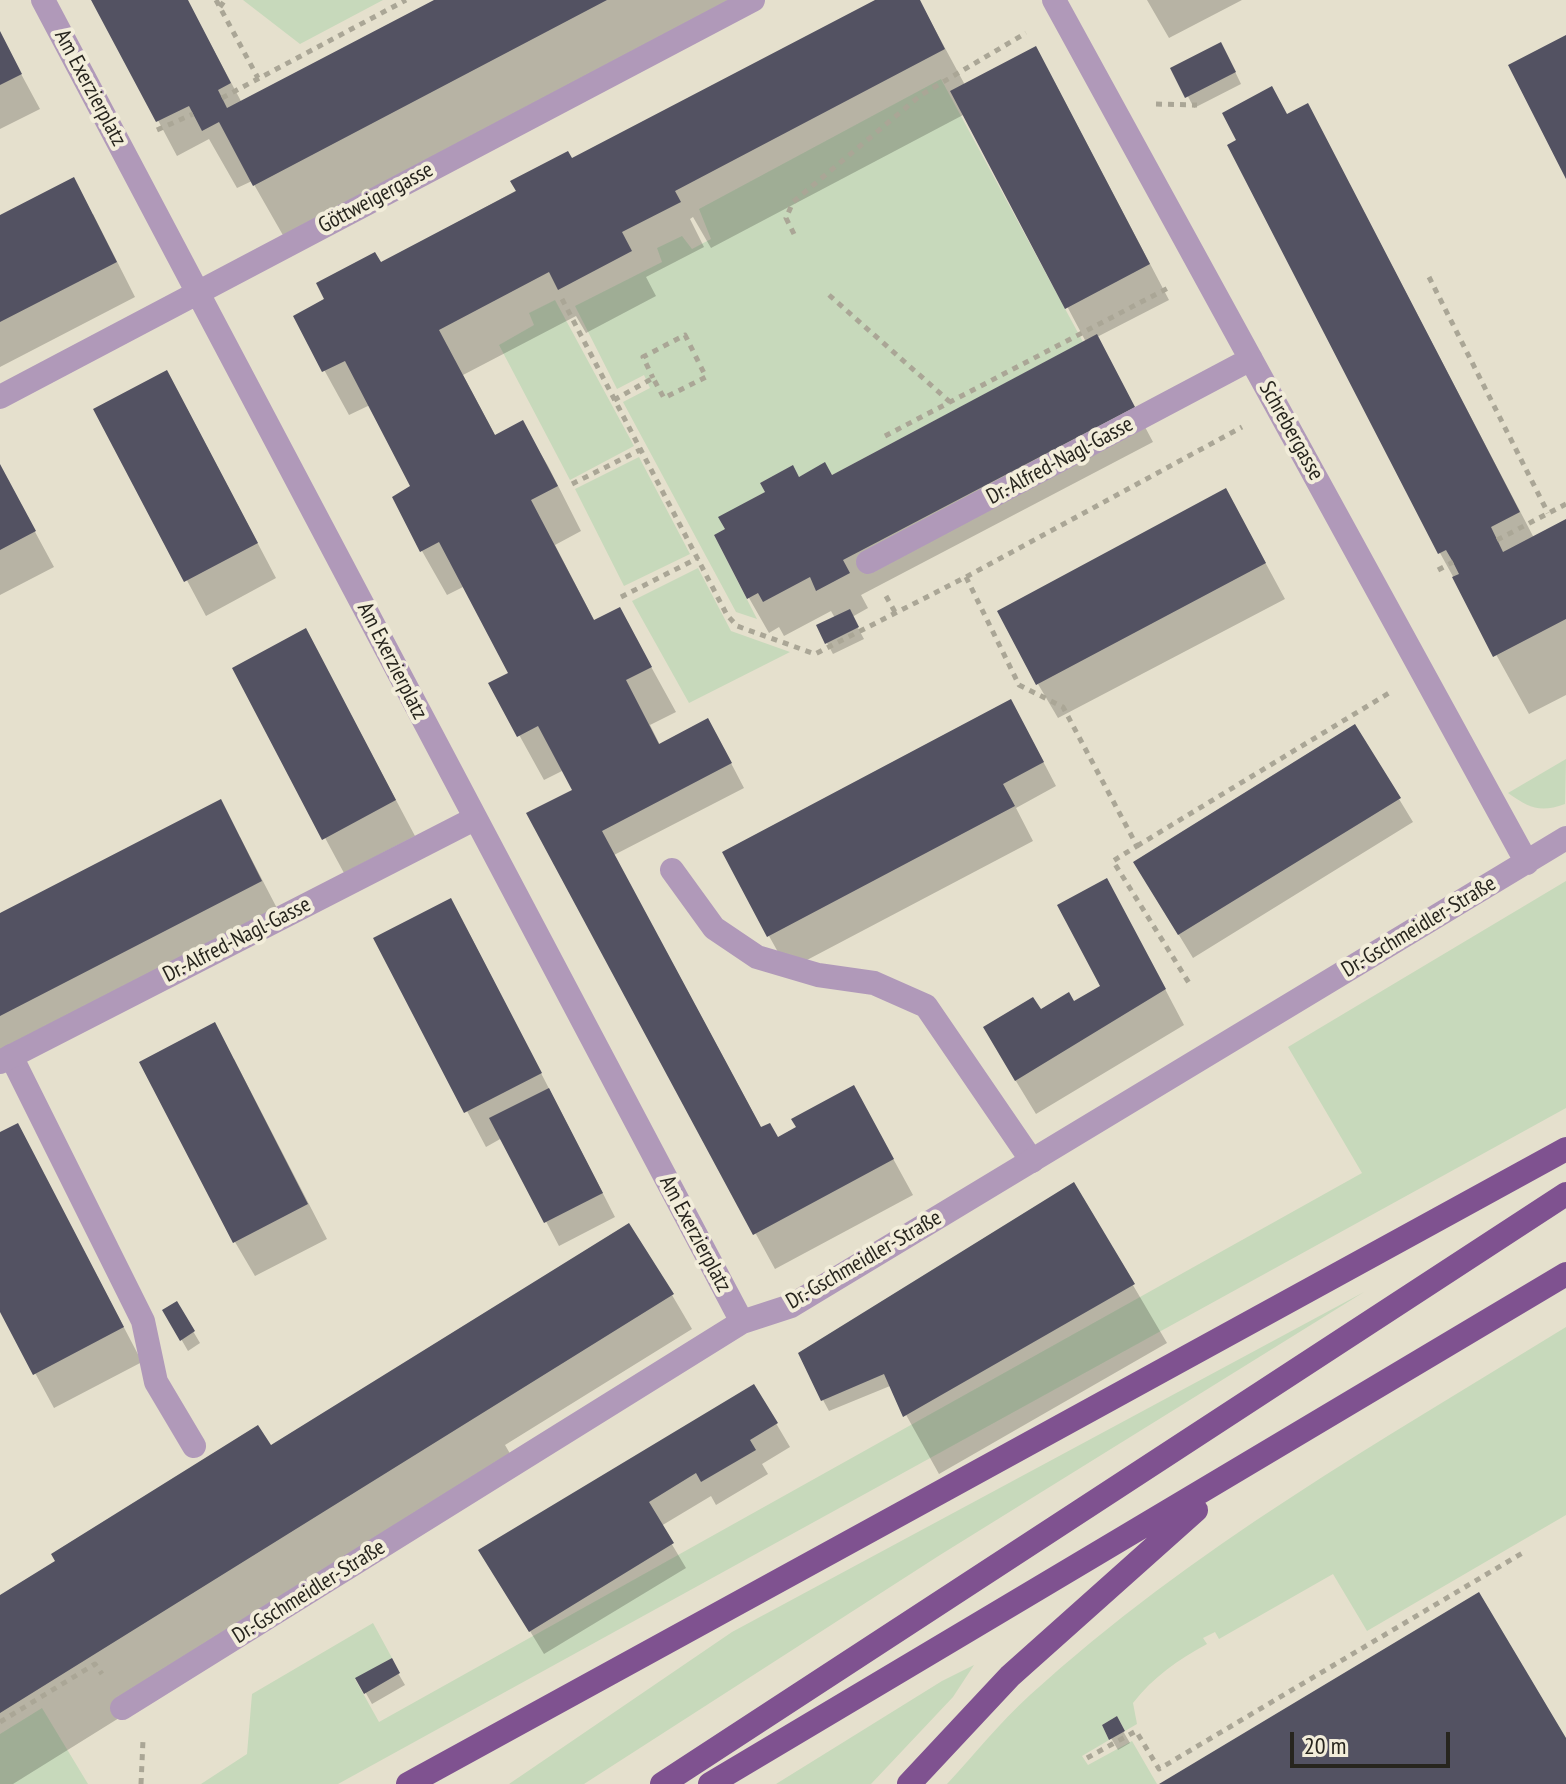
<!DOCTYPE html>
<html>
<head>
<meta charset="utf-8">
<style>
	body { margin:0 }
	#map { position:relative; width:1566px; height:1784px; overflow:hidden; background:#e5e0cd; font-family:"PT Sans Narrow",sans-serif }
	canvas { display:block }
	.scale { position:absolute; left:1290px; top:1732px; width:160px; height:36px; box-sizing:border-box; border:4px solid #27251e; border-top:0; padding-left:10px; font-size:24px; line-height:28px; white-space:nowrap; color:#27251e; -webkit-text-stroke:6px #f2edda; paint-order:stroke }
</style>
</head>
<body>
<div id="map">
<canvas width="1566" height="1784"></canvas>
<div class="scale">20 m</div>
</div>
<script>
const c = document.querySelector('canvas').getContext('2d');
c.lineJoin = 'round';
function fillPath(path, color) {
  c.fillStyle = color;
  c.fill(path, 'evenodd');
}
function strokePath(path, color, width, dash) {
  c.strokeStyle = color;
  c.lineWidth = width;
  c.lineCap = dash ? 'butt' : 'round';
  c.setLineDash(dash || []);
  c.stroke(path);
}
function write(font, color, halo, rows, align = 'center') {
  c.font = font + ' "PT Sans Narrow",sans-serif';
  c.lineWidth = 8;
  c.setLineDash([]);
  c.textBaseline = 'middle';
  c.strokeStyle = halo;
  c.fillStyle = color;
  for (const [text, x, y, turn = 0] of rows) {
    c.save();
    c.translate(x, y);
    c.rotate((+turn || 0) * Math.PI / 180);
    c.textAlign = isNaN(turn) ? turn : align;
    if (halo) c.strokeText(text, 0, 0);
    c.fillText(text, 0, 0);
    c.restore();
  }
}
const green = new Path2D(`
	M243,0h140l-83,44z
	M941,79l142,263 -251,133 -7,-12 -26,14 -7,-11 -32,17 5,9 -46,26 6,11 -11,6 43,84 -21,-7 -113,-210 27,-14 -6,-13 -27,14 -42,-83 87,-44 -5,-14 25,-12 10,13 19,-10 -12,-30z
	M555,300l79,146 -64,34 -71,-135 35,-20 -5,-12z
	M639,457l51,97 -66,32 -49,-97z
	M698,568l33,63 59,21 -101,51 -57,-102z
	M1566,759l-1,45c-25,9 -36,4 -57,-11z
	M1566,881v227l-1228,676h-137l46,-30 5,-60 121,-71 19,35 -37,21 24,43 983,-549 -74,-126z
	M1364,1292l-424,263 -356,229h-75l223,-152z
	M1566,1327v188l-199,116 -34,-57 -114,65 -4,-7 -12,6 4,6c-29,16 -54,33 -74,59l4,21 -12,7 -8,-15 -15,9 7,15 -27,16 6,9 44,-24 25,43h-210c27,-29 53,-62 83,-89 161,-147 351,-254 536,-368z
	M974,1665l-21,32 -82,87h-95l166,-103z
	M42,1708l46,76h-88v-50z`);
const shadow = new Path2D(`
	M94,0h93l55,103 196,-103h313l-463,244 -36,-63 -15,7 -28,-49 -32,17z
	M879,0h40l46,85 90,-2 114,217 -72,37 56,105 -292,153 7,13 -16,9 12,22 -31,15 -6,-11 8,-25 -4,-7 -47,25 -5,-9 -10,6 -20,-35 -33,-62 82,-57 33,-2 255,-135 -121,-228 -254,134 -18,-31 -3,2 14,28 -58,30 10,19 -70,37 -10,-17 -113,59 33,62 26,-15 26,44 33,65 -26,14 40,77 49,32 32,58 -26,13 10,20 61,-1 23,44 -130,67 148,274 16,11 95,-18 40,73 -138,74 -224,-411 23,-68 -10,-20 -20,10 -53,-96 19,-11 -45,-87 -18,9 -25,-44 -9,-64 -43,-82 -21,10 -54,-98 85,-53 191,-103z
	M1147,0h95l-73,38z
	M0,35l40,74 -40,20z
	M1227,55l14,29 -47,24 -21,-40z
	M1308,105l226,433 32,-16v173l-37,19 -89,-161 -210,-407z
	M93,214l42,83 -135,70v-150z
	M186,407l90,171 -70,38 -110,-206z
	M0,467l54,100 -54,28z
	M1245,525l40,74 -227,119 -20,-34z
	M325,666l90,170 -71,37 -110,-204z
	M1024,725l32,61 -40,22 17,33 -245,129 -19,-34z
	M1399,799l14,23 -220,136 -44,-72z
	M240,837l41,79 -281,145v-146z
	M1126,915l58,110 -148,89 -31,-51 35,-51 34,-8 28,-18z
	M470,935l145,282 -56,29 -57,-108 -16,9 -110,-208z
	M234,1059l93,180 -72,37 -20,-34z
	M18,1125l124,237 -88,46 -54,-100v-173z
	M1074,1185l93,158 -228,131 -49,-88 -61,25 -6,-11z
	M672,1295l20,34 -187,116 14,24 -506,315h-13v-186l270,-150z
	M177,1304l23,39 -12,8 -23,-40z
	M754,1386l36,61 -28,17 6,10 -52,31 -5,-9 -50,30 25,42 -142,86 -49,-80z
	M391,1661l14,24 -33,19 -14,-25z
	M1116,1719l14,24 -12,7 -14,-24z`);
const building = new Path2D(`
	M91,0h97l43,83 -13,7 9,18 207,-108h173l-354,186 -34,-64 -17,9 -13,-25 -33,16z
	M875,0h45l25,49 -270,142 6,11 -59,30 10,19 -74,39 -9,-18 -110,58 56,105 28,-15 35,66 -27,14 63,120 26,-13 32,60 -26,13 33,64 49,-26 24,45 -130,68 159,296 9,-4 8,14 18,-10 -5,-8 63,-34 40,74 -141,76 -227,-422 46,-23 -34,-64 -21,11 -29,-54 20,-10 -69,-131 -19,10 -28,-55 18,-11 -65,-125 -23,11 -29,-56 31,-17 -8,-16 59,-31 6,10 135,-71 -6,-10 58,-30 4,7z
	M0,31l22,43 -22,11z
	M1566,35v144l-58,-114z
	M1221,42l15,30 -51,26 -15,-30z
	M1036,46l114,218 -85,45 -115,-218z
	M1272,86l15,28 21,-11 212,409 -29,15 12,25 63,-33v100l-73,38 -41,-80 7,-3 -6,-12 -7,-12 -8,4 -211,-409 9,-5 -14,-27z
	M74,177l43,85 -117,60v-107z
	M1097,334l38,73 -292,153 7,13 -34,18 -6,-14 -47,25 -5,-9 -11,6 -33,-64 11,-6 -7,-12 47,-25 -5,-9 33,-18 6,12 26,-15 7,13z
	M167,370l91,173 -74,39 -91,-173z
	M0,464l36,67 -36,19z
	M1226,488l40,75 -230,122 -39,-74z
	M850,609l9,18 -34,17 -9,-19z
	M306,628l90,172 -74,40 -90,-172z
	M1011,699l33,63 -41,22 12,22 -248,131 -45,-85z
	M1355,724l46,74 -223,137 -45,-73z
	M221,799l41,82 -262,135v-103z
	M1107,878l59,111 -151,92 -32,-54 50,-30 8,12 28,-17 5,9 26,-15 -43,-81z
	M451,898l91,175 -78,40 -91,-175z
	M215,1022l93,182 -75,39 -94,-181z
	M549,1088l54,105 -59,30 -55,-105z
	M18,1123l106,204 -91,48 -33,-63v-180z
	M1074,1182l61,102 -232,133 -19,-43 -63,27 -23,-48z
	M629,1223l45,71 -674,419v-118l55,-34 -4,-7 207,-129 13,20z
	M177,1301l18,30 -15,10 -18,-31z
	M754,1384l24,39 -28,17 6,10 -55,32 -5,-9 -47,29 25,41 -145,89 -51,-82z
	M1479,1592l87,146v46h-407z
	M392,1658l8,15 -36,21 -9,-16z
	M1117,1716l8,15 -16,9 -7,-15z`);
const path = new Path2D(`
	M216,0l42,78
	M220,7l5,-7
	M222,98l184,-98
	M1156,104l41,1
	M157,130l36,-16
	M794,234l-8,-16 7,-16 128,-107 105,-62
	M1429,277l119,236
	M829,295l121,107
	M562,299l165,316 10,11 78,28 151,-77 276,-150
	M614,400l39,-22 11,20 42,-21 -21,-42 -42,22 10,21
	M885,436l283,-148
	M572,484l68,-34
	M1497,540l69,-36
	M1438,570l15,-8
	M966,577l53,108 44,22 74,139 -24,15 76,122
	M886,596l9,16
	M621,597l77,-39
	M1137,846l252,-153
	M0,1722l95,-58 7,10
	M1087,1758l49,-27 23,38 365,-217
	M141,1784l2,-44`);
const service = new Path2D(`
	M672,870l42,58 43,29 61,18 56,8 52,23 106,155
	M11,1056l132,265 13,61 38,64`);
const minor = new Path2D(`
	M43,0l699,1322
	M1054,0l473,863
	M0,397l753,-397
	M868,562l383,-203
	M0,1062l474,-243
	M122,1708l620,-386 49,-16 775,-468`);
const trunk = new Path2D(`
	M408,1784l1158,-635
	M662,1784l904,-590
	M710,1784l856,-510
	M909,1784l101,-108 186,-166`);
const streetNames = [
	["Am Exerzierplatz",90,88,62],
	["Göttweigergasse",376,198,-28],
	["Schrebergasse",1291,431,61],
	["Dr.-Alfred-Nagl-Gasse",1060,461,-28],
	["Am Exerzierplatz",392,661,63],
	["Dr.-Gschmeidler-Straße",1419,927,-31],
	["Dr.-Alfred-Nagl-Gasse",237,940,-27],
	["Am Exerzierplatz",695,1234,62],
	["Dr.-Gschmeidler-Straße",864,1260,-30],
	["Dr.-Gschmeidler-Straße",309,1592,-32]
];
fillPath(green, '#c7d9bb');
fillPath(shadow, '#0003');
fillPath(building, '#535262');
strokePath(path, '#aaa696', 5, [6, 6]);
strokePath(service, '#b099b9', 24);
strokePath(minor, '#b099b9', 24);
strokePath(trunk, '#7f5290', 24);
write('22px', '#27251e', '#f2edda', streetNames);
</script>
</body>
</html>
